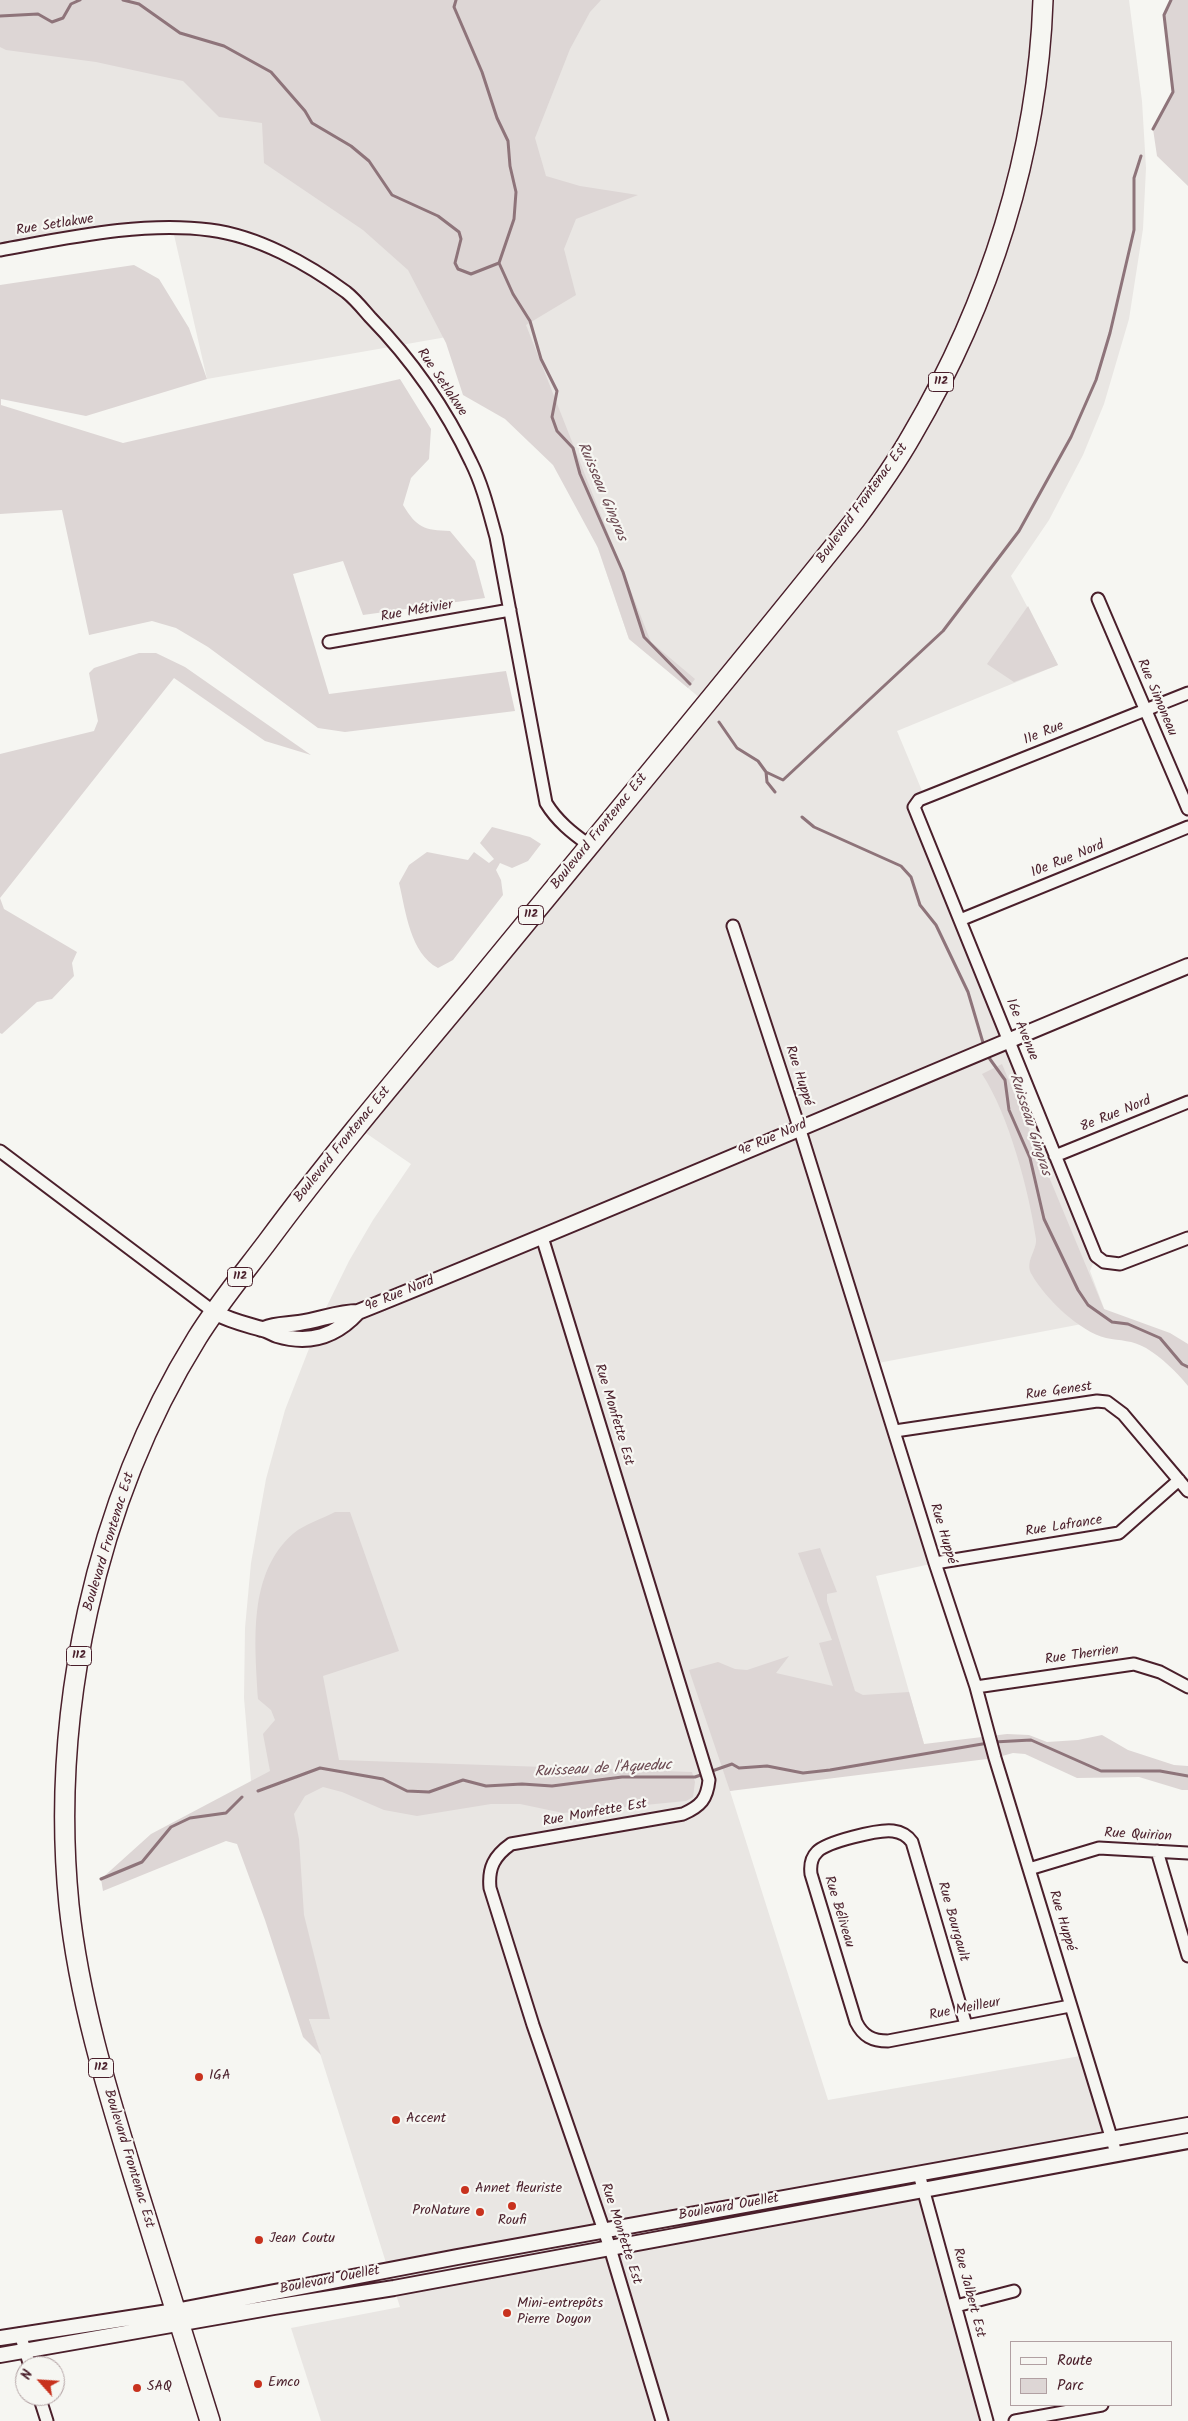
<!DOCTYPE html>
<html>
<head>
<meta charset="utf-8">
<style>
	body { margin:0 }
	#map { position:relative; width:1188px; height:2421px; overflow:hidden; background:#f6f6f2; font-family:Kalam,sans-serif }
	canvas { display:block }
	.legend { position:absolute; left:1010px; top:2341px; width:162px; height:65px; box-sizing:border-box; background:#f6f6f2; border:1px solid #b1a0a2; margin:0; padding:6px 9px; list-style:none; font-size:15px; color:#4a1f2b }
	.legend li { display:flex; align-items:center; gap:10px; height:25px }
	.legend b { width:25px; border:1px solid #b1a0a2 }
	.north { position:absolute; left:15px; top:2356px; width:50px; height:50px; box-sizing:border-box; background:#f6f6f2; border:1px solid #b1a0a2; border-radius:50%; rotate:296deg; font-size:14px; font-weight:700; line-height:20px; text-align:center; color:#4a1f2b }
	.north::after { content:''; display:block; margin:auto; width:18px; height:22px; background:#c8321e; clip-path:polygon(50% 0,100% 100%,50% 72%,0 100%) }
</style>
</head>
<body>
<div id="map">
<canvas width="1188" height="2421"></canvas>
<ul class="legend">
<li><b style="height:6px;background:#f6f6f2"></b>Route</li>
<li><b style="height:14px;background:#ddd6d5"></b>Parc</li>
</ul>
<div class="north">N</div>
</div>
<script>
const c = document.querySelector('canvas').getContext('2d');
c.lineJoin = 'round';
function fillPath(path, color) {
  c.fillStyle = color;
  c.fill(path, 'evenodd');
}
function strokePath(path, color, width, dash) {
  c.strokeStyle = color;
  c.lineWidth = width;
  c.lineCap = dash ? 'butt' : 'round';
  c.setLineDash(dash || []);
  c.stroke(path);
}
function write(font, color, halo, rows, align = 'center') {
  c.font = font + ' Kalam,sans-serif';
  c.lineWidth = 4.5;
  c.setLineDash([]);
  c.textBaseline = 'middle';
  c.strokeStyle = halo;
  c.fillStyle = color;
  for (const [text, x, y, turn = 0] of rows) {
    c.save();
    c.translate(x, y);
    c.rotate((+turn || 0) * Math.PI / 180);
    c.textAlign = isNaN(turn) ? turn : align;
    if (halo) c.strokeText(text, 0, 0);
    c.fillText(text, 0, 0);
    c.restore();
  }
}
const built = new Path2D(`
	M0,0h1129l13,101 4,67 -3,61 -14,90 -25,85 -21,51 -34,65 -38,56 47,89 -161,66 28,67 -10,5 181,453 -6,15 18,48 -235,45 62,199 -59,13 48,168 -194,47 98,309 258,-45 30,98 -192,37 63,231h-666l-30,-93 109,-21 -113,-358 -34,-145 -9,-106 1,-70 6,-65 15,-84 19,-69 36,-92 28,-57 24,-41 38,-56 -54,-37 349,-424 -77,-64 -108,-315 -314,55 -35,-153 -172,24z`);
const green = new Path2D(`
	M0,0h601l-11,12 -20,37 -35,89 11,38 34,10 58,9 -62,24 -12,30 12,46 -50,30 125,317 44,37 -7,9 -59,-49 -31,-91 -45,-83 -48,-46 -42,-24 -17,-52 -38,-73 -45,-40 -99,-67 -2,-40 -43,-6 -36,-36 -87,-19 -90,-12 -6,-3z
	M1171,0h17v186l-31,-30 -4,-27 20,-37 -9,-77z
	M134,265l25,14 30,49 18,51 -121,37 -85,-17v6l122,38 277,-64 31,50 -2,30 -18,19 -8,27c14,23 21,25 47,26l25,30 10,37 -122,17 -20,-54 -50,13 36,120 177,-23 9,40 -170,21 -27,-4 -110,-81 -32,-19 -24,-7 -63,14 -27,-125 -62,4v-229z
	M1028,606l30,59 -44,17 -27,-18z
	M139,653h17l29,14 126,88 -46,-14 -91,-63 -174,220v-144l94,-23 4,-10 -9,-48 5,-5z
	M492,827l38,10 11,7 -13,17 -16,7 -12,-5 -4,7 5,10 2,15 -50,65 -15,8c-28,-15 -32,-56 -39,-85l10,-18 18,-13 41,8 6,-8 15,11 5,-4 -14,-16z
	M0,898l4,11 73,43 -5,11 2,13 -22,23 -15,3 -35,32 -2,-1z
	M1002,1064l102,245 66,24 18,11v42c-11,-14 -27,-29 -42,-38 -14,-8 -25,-7 -40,-10 -26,-6 -61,-40 -74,-63 -8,-13 5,-24 4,-36 -7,-48 -27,-124 -54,-165z
	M335,1512h15l49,139 -76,25 16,84 353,12 3,10 -2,15 -7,4 -123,12 -43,-9h-29l-74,12 -33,-6 -42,-18 -19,-5 -18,9 -11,18 5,25 5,76 26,104h-21l12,36 -18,-18 -38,-117 -28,-76 -11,-3 -123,50 -2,-12 50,-45 119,-63 -7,-37 12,-14 -4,-10 -13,-11c-3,-55 -11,-126 36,-166 11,-9 28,-14 41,-21z
	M820,1548l17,44 -10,2v7l28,90 8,4 46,-3 15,52 83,-10 22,1 18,7 31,-2 24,-5 26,15 46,15 14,1v24h-6l-43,-13 -62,1 -52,-24 -12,-1 -18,5 -265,33 -41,-121 29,-8 17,7 12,1 42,-14 -13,17 57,13 -14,-43 13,-3 -34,-87z`);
const stream = new Path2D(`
	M123,0l16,4 41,29 44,13 47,26 34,39 7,12 39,23 18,15 23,34 46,21 21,16 2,7 -6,24 3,6 13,5 28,-11
	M456,0l-2,7 28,65 15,46 11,23 2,25 6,26 -2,27 -15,44
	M0,16l38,-2 14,8 11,-4 8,-14 9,-4
	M1153,129l20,-37 -9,-77 7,-15
	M499,263l14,31 17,27 11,38 16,32 -5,26 5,14 16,17 7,26 43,98 21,65 46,47
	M719,722l18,26 21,13 8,11 1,10 8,10
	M766,772l17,8 160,-149 76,-100 52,-94 25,-57 14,-47 24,-103v-52l7,-22
	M802,817l12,10 87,39 10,11 9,28 16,20 32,67 16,54
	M987,1055l18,25 4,30 21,48 14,61 34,71 10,15 24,17 16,2 32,14 22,26 6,3
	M258,1791l62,-23 63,11 24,12 22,1 34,-12 23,6 36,-2 30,2 70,-9h73l37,-13 7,4 28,-2 36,7 27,-3 164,-28 37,-2 70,31h59l28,5
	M101,1879l41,-17 29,-35 19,-9 36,-5 16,-16`);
const minor = new Path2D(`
	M0,250c67,-12 142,-29 210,-20 48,6 98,34 136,62 9,7 17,17 24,25 41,42 76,92 101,145 12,24 18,50 25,75l50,266c11,18 26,30 43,42
	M1098,599l90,210
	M329,642l181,-32
	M1188,693l-269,107 -5,7 182,449 8,6 16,2 68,-26
	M960,920l228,-93
	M733,926l66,201 136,436 41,124 19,71 121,395
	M0,1151l214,161
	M1055,1156l133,-54
	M542,1237l167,543c-2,19 -8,26 -26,34l-172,30c-17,12 -23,24 -21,44l43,137 77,223 52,173
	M895,1431l202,-30 10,1 16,12 65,77
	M935,1563l184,-30 60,-53
	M976,1687l158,-23 26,8 28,15
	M1157,1851l31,105
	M1029,1869l70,-21 89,5
	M966,2025l-54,-183c-5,-7 -11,-10 -19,-11 -14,-2 -67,11 -76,21 -6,6 -7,14 -6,22l45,148c7,14 16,19 32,19l182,-35
	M919,2174l68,247
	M956,2306l58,-15
	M20,2334l10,32
	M39,2396l8,25
	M1015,2421l87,-16`);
const tertiary = new Path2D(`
	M214,1312c16,9 31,12 48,17 5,1 10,4 15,6 33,10 59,1 81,-23
	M264,1329c12,-5 23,-4 35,-6 21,-3 39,-11 59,-11 278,-112 553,-232 830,-346
	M0,2338l175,-27 282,-54 731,-132
	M0,2355l274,-48 120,-19 794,-147`);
const primary = new Path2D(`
	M210,2421c-25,-80 -50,-160 -75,-240 -28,-91 -56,-181 -66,-276 -19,-191 26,-403 128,-567 21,-34 47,-65 71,-97 65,-88 136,-171 206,-255 127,-155 256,-309 381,-466 20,-27 40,-55 57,-85 77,-131 126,-282 131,-435`);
const markers = [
	[199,2077,5,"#c8321e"],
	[396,2120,5,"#c8321e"],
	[465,2190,5,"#c8321e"],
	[512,2206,5,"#c8321e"],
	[480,2212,5,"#c8321e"],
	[259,2240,5,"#c8321e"],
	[507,2313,5,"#c8321e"],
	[258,2384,5,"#c8321e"],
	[137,2388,5,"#c8321e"]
];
const shields = [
	[941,382,25],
	[531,915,25],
	[240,1277,25],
	[79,1656,25],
	[101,2068,25]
];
const shieldNames = [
	["112",941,382],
	["112",531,915],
	["112",240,1277],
	["112",79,1656],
	["112",101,2068]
];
const streetNames = [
	["Rue Setlakwe",55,226,-9],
	["Rue Setlakwe",441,383,56],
	["Boulevard Frontenac Est",863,504,-54],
	["Rue Métivier",417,612,-10],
	["Rue Simoneau",1156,698,67],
	["11e Rue",1044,734,-22],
	["Boulevard Frontenac Est",600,832,-51],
	["10e Rue Nord",1068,860,-22],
	["16e Avenue",1021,1030,68],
	["Rue Huppé",798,1076,72],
	["8e Rue Nord",1116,1115,-22],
	["9e Rue Nord",773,1139,-23],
	["Boulevard Frontenac Est",343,1145,-51],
	["9e Rue Nord",400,1295,-22],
	["Rue Genest",1059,1392,-8],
	["Rue Monfette Est",613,1415,73],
	["Rue Lafrance",1064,1527,-9],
	["Rue Huppé",942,1534,73],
	["Boulevard Frontenac Est",110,1542,-73],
	["Rue Therrien",1082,1656,-8],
	["Rue Monfette Est",595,1814,-10],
	["Rue Quirion",1138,1836,3],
	["Rue Béliveau",838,1912,73],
	["Rue Huppé",1061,1921,73],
	["Rue Bourgault",952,1922,74],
	["Rue Meilleur",965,2010,-11],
	["Boulevard Frontenac Est",128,2159,73],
	["Boulevard Ouellet",729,2208,-10],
	["Rue Monfette Est",620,2234,72],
	["Boulevard Ouellet",330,2281,-11],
	["Rue Jalbert Est",968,2293,75]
];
const poiNames = [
	["IGA",209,2077],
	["Accent",406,2120],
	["Annet fleuriste",475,2190],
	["ProNature",470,2212,"right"],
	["Roufi",512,2222,"center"],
	["Jean Coutu",269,2240],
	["Mini-entrepôts",517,2305],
	["Pierre Doyon",517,2321],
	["Emco",268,2384],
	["SAQ",147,2388]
];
const waterNames = [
	["Ruisseau Gingras",601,492,67],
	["Ruisseau Gingras",1029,1125,72],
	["Ruisseau de l'Aqueduc",603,1770,-3]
];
fillPath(built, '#e9e6e3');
fillPath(green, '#ddd6d5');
strokePath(stream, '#8e747a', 3);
strokePath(minor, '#4a1f2b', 15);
strokePath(tertiary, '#4a1f2b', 18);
strokePath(primary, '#4a1f2b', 22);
strokePath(minor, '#f6f6f2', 11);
strokePath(tertiary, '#f6f6f2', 14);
strokePath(primary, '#f6f6f2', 19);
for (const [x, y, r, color] of markers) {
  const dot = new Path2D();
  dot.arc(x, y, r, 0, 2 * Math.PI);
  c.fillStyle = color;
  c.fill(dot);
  strokePath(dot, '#f6f6f2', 2);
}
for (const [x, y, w] of shields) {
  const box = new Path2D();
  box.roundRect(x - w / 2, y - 9.5, w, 19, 4);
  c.fillStyle = '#f6f6f2';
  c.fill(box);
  strokePath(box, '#4a1f2b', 1);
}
write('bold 12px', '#4a1f2b', null, shieldNames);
write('14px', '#4a1f2b', '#f6f6f2', streetNames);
write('14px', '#4a1f2b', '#f6f6f2', poiNames, 'left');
write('italic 15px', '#6c4a52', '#f6f6f2', waterNames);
</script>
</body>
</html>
